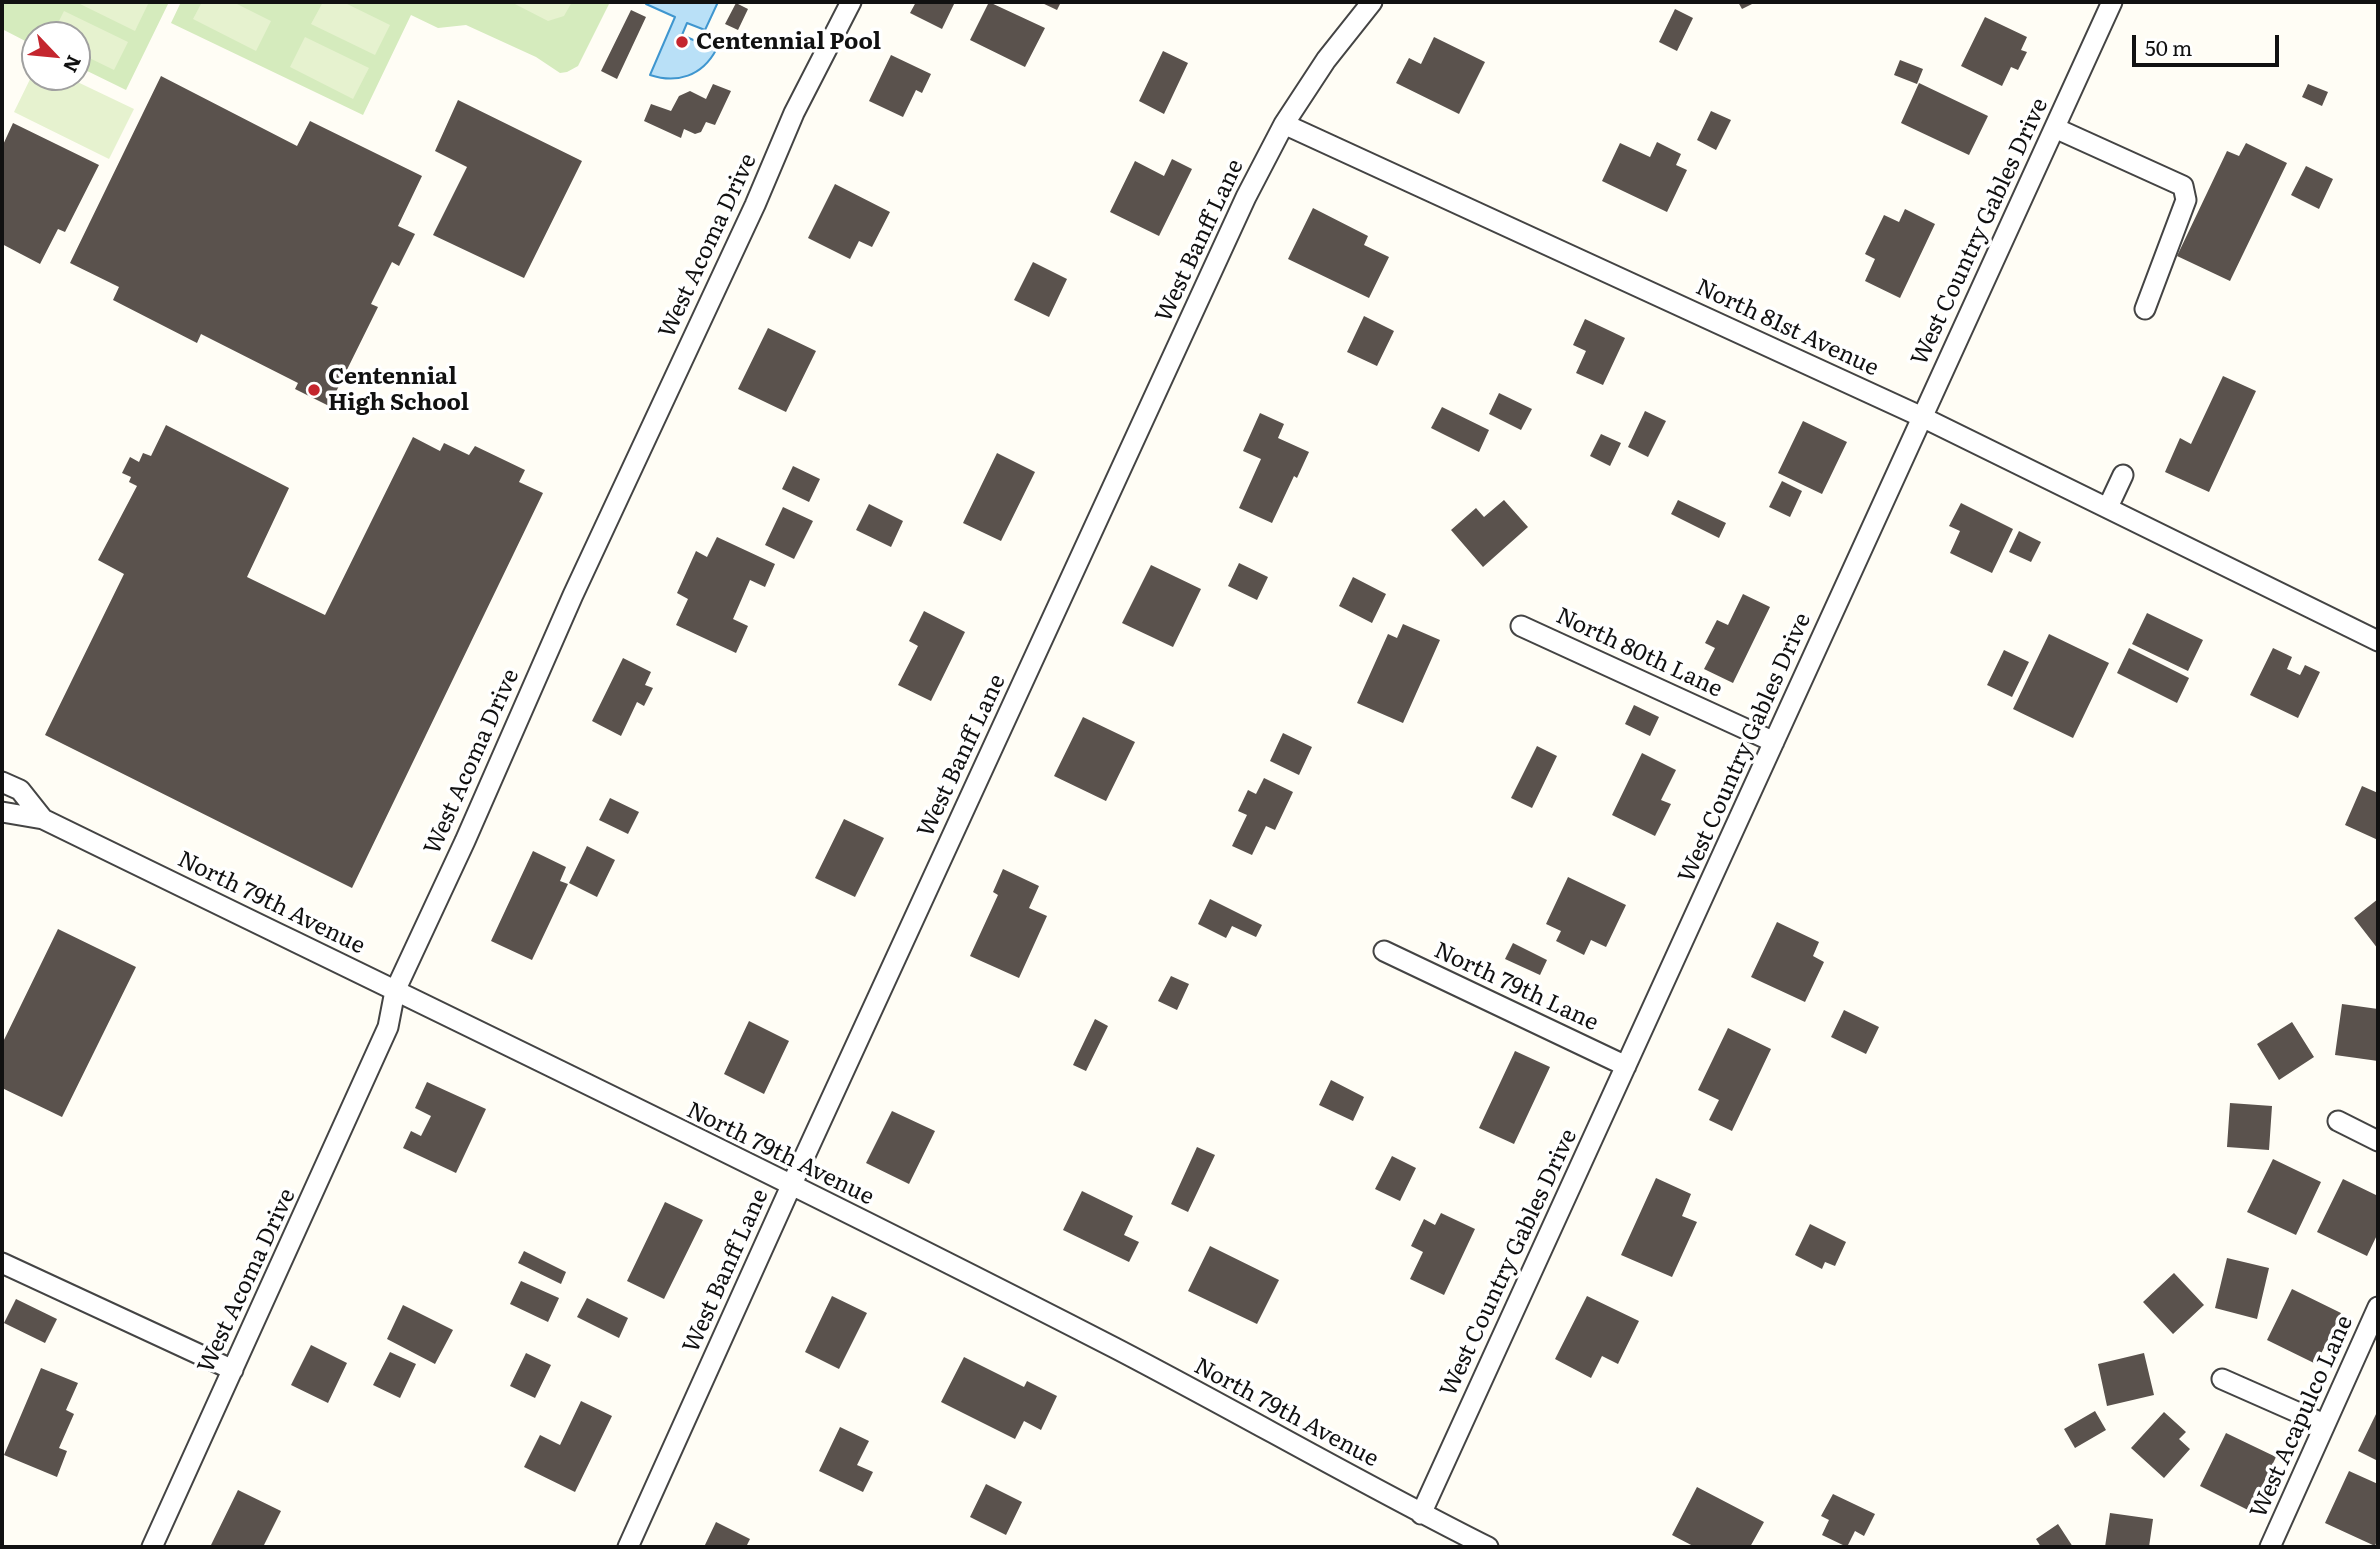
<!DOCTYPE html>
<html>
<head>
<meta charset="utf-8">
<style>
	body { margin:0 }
	#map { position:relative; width:2380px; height:1549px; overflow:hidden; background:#fffdf5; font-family:Literata,serif }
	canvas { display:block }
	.frame { position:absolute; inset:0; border:4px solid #111; pointer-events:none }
	.north { position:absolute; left:21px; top:21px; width:70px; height:70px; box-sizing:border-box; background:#fff; border:2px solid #a0a0a0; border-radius:50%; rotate:116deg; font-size:19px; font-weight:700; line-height:28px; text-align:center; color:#111 }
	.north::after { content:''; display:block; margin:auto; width:24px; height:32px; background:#c4262e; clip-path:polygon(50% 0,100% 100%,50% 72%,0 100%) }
	.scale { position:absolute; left:2132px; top:35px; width:147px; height:32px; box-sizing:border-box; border:4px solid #111; border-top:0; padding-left:9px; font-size:21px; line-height:24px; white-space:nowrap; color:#111; -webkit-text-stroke:5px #fff; paint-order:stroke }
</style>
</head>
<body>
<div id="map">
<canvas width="2380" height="1549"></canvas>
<div class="frame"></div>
<div class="north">N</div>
<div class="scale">50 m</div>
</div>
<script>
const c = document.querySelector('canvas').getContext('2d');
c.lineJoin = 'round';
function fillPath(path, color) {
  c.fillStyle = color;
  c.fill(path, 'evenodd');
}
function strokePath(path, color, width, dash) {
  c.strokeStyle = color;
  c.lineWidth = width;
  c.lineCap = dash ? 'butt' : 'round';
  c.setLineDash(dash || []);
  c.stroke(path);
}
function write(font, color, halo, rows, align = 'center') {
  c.font = font + ' Literata,serif';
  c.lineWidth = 7;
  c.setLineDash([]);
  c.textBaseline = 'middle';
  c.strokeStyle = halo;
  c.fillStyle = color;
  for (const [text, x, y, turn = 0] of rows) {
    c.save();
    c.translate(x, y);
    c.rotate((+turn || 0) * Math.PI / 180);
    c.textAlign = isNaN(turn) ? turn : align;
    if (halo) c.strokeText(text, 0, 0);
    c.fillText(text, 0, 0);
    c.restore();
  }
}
const green = new Path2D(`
	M2,2h167l-43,88 -49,-24v-31h-42v11l-33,-17z
	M181,2h429l-32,64 -11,6 -7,1 -24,-16 -70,-32 -28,3 -27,-13 -48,100 -192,-92z`);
const pitch = new Path2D(`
	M76,2h73l-14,29z
	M202,2h31l38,19 -15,30 -63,-32z
	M323,2h20l47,23 -15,30 -64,-31z
	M511,2h61l-8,14 -16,5z
	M64,11l64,31 -14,28 -37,-18v-17h-25z
	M305,37l64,31 -16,31 -63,-32z
	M35,69v8h32l67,32 -25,50 -95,-47z`);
const water = new Path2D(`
	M647,2h71l-13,28 -18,-7 -5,12 34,15c-14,26 -39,34 -66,25l25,-58 -29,-13z`);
const building = new Path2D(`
	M916,2h39l-13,27 -32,-16z
	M989,2l56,26 -20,39 -55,-27z
	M1040,2h21l-4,8z
	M1738,2h18l-14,7z
	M736,3l12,6 -10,21 -13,-6z
	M1675,9l18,9 -16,33 -18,-9z
	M631,10l15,7 -29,62 -16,-8z
	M1985,17l42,20 -6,13 6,2 -9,18 -7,-3 -9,19 -41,-20z
	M1434,37l51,25 -26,52 -63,-31 13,-25 12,6z
	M1163,51l25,12 -24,51 -25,-13z
	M891,55l40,19 -9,19 -6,-3 -13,27 -34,-16z
	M1900,60l23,9 -6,15 -23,-9z
	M161,76l136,70 13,-25 112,55 -24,50 17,8 -16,32 -7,-4 -21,42 7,3 -49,99 -34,-17 3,-6 -97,-49 -4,9 -84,-43 6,-13 -49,-24z
	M1919,83l69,33 -19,39 -68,-32z
	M713,84l18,7 -16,34 -9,-3 -5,10 -6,2 -11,-5 -3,9 -37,-17 7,-17 20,7 8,-15 11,-5 16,8z
	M2308,84l20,8 -6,14 -20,-9z
	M458,100l124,61 -58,117 -91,-43 34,-68 -32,-16z
	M1711,111l20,9 -15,30 -19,-10z
	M13,123l86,42 -34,67 -7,-3 -18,35 -38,-20v-97z
	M1657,142l24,12 -5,11 11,5 -20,42 -65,-31 18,-38 30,14z
	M2246,143l41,20 -57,118 -53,-25 50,-105 12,5z
	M1172,159l20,10 -33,67 -49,-24 25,-51 29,15z
	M2306,166l27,13 -14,30 -28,-14z
	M835,184l55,28 -18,35 -13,-6 -9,18 -42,-21z
	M1313,208l55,28 -4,9 25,12 -20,41 -81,-39z
	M1905,209l30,15 -35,74 -35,-17 10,-22 -10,-5 19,-39 15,7z
	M1033,262l34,17 -18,38 -35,-17z
	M1364,316l30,15 -17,35 -30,-14z
	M1585,319l40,19 -22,47 -27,-12 10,-22 -13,-6z
	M768,328l48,23 -30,61 -48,-23z
	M2223,376l33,15 -47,101 -44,-20 15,-34 11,6z
	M1499,393l33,16 -11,21 -32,-16z
	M1442,407l47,23 -10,22 -48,-24z
	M1645,411l21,10 -18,36 -20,-10z
	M1260,413l24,11 -6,14 31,14 -12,26 -3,-2 -22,47 -33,-15 22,-49 -18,-8z
	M1803,421l44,21 -25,52 -44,-21z
	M166,425l123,63 -42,89 78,38 88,-178 27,14 4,-8 25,12 6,-9 50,24 -6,12 24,11 -191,395 -307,-153 79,-161 -26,-14 39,-74 -8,-4 2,-5 -9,-4 8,-16 9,5 4,-9 8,3z
	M1601,434l20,9 -11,23 -20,-10z
	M997,453l38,19 -34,69 -38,-18z
	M793,466l27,13 -11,23 -27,-13z
	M1782,481l20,10 -12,26 -21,-10z
	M1504,500l24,27 -45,40 -32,-37 25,-22 8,9z
	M1678,500l48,23 -7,15 -48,-24z
	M1961,503l52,26 -21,44 -42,-20 10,-22 -11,-5z
	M869,504l34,17 -12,26 -35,-17z
	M783,507l30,14 -19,38 -29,-14z
	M2019,531l22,11 -10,20 -22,-10z
	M717,537l58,27 -10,23 -15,-7 -17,39 15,7 -12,27 -60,-28 12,-26 -11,-6 19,-42 11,6z
	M1239,563l29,14 -11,23 -29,-14z
	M1151,565l50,24 -28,58 -51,-24z
	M1353,577l33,17 -14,29 -33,-17z
	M1743,594l27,13 -37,76 -29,-14 11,-21 -10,-5 12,-23 11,5z
	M924,611l41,21 -34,69 -33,-16 20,-39 -9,-5z
	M2147,613l56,27 -15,31 -56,-27z
	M1403,624l37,16 -37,83 -46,-20 31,-69 9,4z
	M2049,634l60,29 -36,75 -60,-29z
	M2129,648l60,30 -12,25 -60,-30z
	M2273,648l19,9 -5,12 13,6 5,-10 15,7 -22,46 -48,-23z
	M2004,650l25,12 -17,35 -25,-12z
	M623,658l28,14 -6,13 8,3 -9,18 -7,-4 -16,34 -29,-15z
	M1634,705l25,12 -9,19 -25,-12z
	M1083,717l52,25 -29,59 -52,-25z
	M1283,733l29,14 -13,28 -29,-14z
	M1537,746l20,10 -25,52 -21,-10z
	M1642,753l34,17 -15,30 10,4 -16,32 -43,-21z
	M1264,778l29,14 -18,38 -9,-4 -14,29 -20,-9 15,-31 -9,-4 10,-21 8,4z
	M2362,786l16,7v47l-33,-15z
	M610,798l29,14 -11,22 -29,-14z
	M844,819l40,19 -29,59 -40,-19z
	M587,846l28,14 -18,37 -28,-14z
	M533,851l33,16 -6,14 8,3 -36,76 -41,-19z
	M1003,869l36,17 -10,22 18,8 -28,62 -49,-22 28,-61 -5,-3z
	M1568,877l58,28 -20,42 -15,-7 -7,15 -28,-14 5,-10 -15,-7z
	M1210,899l52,26 -6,12 -24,-11 -6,12 -28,-14z
	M2378,899v50l-24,-31z
	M1777,922l42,20 -6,14 11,6 -19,40 -54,-25z
	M58,929l78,38 -74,150 -60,-29v-44z
	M1513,943l34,17 -7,15 -35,-16z
	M1171,976l18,8 -12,26 -19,-9z
	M2342,1004l36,5v52l-43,-6z
	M1844,1010l35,17 -13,27 -35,-17z
	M1095,1019l13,7 -22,45 -13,-6z
	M749,1021l40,20 -25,53 -40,-20z
	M2292,1022l22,35 -35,23 -22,-36z
	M1728,1028l43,21 -39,82 -23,-11 10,-20 -21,-10z
	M1515,1051l35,16 -36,77 -35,-16z
	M1331,1080l33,17 -11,24 -34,-16z
	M427,1082l59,27 -30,64 -53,-25 8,-17 10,5 10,-20 -16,-8z
	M2230,1103l42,3 -3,44 -42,-3z
	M892,1111l43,20 -26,53 -43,-21z
	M1197,1147l18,8 -27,57 -17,-8z
	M1392,1156l24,12 -16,33 -25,-12z
	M2273,1159l48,23 -25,53 -49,-23z
	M1656,1178l35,16 -9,22 15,6 -25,55 -51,-22z
	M2343,1179l35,17v37l-11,23 -50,-24z
	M1082,1191l51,25 -9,19 15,7 -10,20 -66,-32z
	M665,1202l38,18 -39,79 -37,-18z
	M1441,1213l34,16 -31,66 -34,-16 13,-27 -12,-6 13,-27 11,6z
	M1810,1224l36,18 -11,24 -10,-4 -3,7 -27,-14z
	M1210,1246l69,34 -22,44 -69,-33z
	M524,1251l42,21 -5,12 -43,-21z
	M2227,1258l42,10 -12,51 -42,-11z
	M2174,1273l30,32 -31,29 -30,-32z
	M521,1281l38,17 -11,24 -38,-18z
	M2292,1289l49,24 -25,51 -49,-24z
	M832,1296l35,17 -28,56 -34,-17z
	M1587,1296l52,25 -21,43 -16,-8 -11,22 -36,-19z
	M587,1298l41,20 -9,20 -42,-21z
	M16,1299l41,20 -12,24 -41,-20z
	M403,1305l50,25 -18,34 -48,-25z
	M311,1345l36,18 -19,40 -37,-18z
	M390,1352l26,12 -16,34 -27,-13z
	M526,1353l25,12 -16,33 -25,-12z
	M2144,1353l10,42 -47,11 -9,-42z
	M964,1357l60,30 3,-6 30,15 -16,34 -17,-9 -9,18 -74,-37z
	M41,1368l37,15 -12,27 8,4 -15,34 8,3 -10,26 -53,-22z
	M581,1401l31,15 -37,76 -51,-25 16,-32 20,10z
	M2378,1410v51l-20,-10z
	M2095,1411l11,19 -31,18 -11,-19z
	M2164,1412l22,20 -7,7 11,10 -26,29 -33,-30z
	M840,1427l29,14 -12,24 16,7 -10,20 -44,-21z
	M2226,1433l50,24 -26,54 -50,-25z
	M2349,1471l29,13v54l-3,8 -50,-23z
	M986,1484l36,18 -16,33 -36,-18z
	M1697,1487l67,35 -14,25h-55l-23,-12z
	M238,1490l43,21 -18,36h-47l-5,-2z
	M1833,1494l42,20 -11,22 -9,-5 -8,16 -25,-12 7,-15 -8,-4z
	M2110,1513l43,6 -4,28h-44z
	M716,1522l34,17 -4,8h-42z
	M2058,1524l15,23h-32l-5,-8z`);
const minor = new Path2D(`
	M1284,124l638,293 456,224
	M2055,128l128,58 3,14 -41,109
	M2108,507l15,-32
	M1521,626l253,116
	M2,782l18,8 23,29
	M2,812l41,7c358,175 718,347 1072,529 125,65 247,136 373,199
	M1384,951l242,115
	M2338,1121l40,20
	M2,1263l231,107
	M2222,1379l102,45
	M1421,1514l691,-1512
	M152,1547l236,-520 7,-36 70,-150 108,-246 182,-390 39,-92 57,-111
	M628,1547l163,-361 455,-989 38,-73 42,-64 46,-58
	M2270,1547l108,-240`);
const markers = [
	[682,42,7,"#c4262e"],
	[314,390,7,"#c4262e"]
];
const poiNames = [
	["Centennial Pool",696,42],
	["Centennial",328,377],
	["High School",328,403]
];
const streetNames = [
	["West Country Gables Drive",1980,232,-65],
	["West Banff Lane",1200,241,-65],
	["West Acoma Drive",708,246,-65],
	["North 81st Avenue",1787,328,25],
	["North 80th Lane",1639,653,25],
	["West Country Gables Drive",1745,748,-66],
	["West Banff Lane",962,756,-65],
	["West Acoma Drive",472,762,-66],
	["North 79th Avenue",271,903,26],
	["North 79th Lane",1516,987,25],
	["North 79th Avenue",780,1154,26],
	["West Country Gables Drive",1509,1263,-65],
	["West Banff Lane",726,1271,-66],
	["West Acoma Drive",247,1281,-65],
	["North 79th Avenue",1286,1413,28],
	["West Acapulco Lane",2302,1417,-66]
];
fillPath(green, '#d5ebbd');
fillPath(pitch, '#e6f2cf');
fillPath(water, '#b9e0f7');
strokePath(water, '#3f96cf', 2);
fillPath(building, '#5a524d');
strokePath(minor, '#444', 23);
strokePath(minor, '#fff', 19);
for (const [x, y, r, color] of markers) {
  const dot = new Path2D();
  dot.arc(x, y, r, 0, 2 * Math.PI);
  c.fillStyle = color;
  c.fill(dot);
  strokePath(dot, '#fff', 2.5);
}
write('bold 23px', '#111', '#fff', poiNames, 'left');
write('23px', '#111', '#fff', streetNames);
</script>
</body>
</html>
